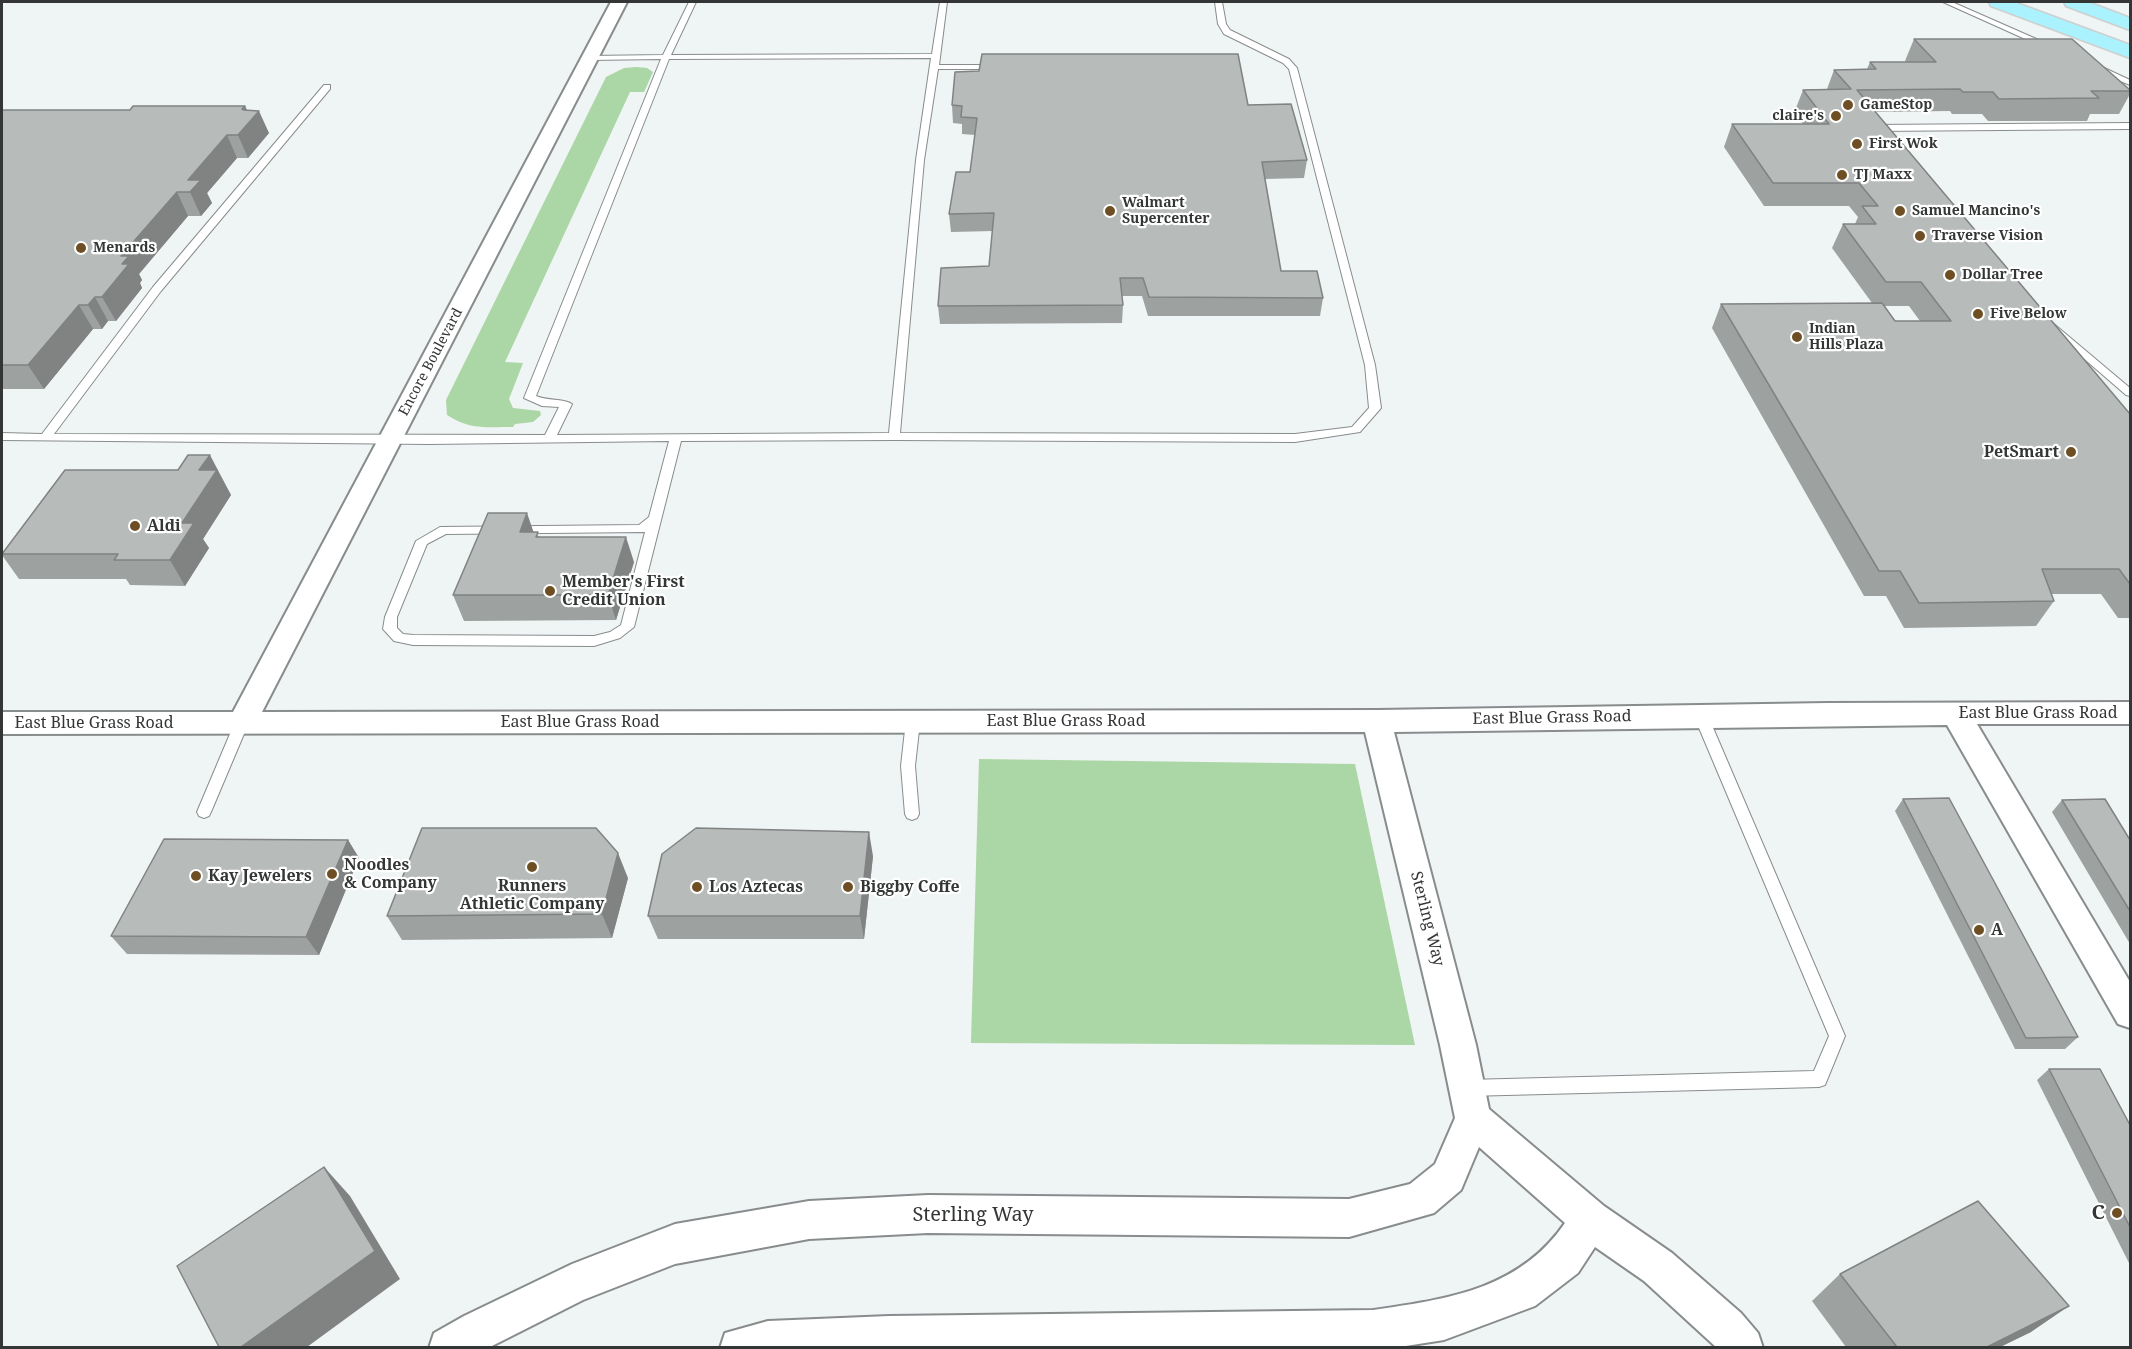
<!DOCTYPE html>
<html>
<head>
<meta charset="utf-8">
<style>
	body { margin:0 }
	#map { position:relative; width:2132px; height:1349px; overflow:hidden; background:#eff4f4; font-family:"Noto Serif",serif }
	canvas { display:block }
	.frame { position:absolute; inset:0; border:3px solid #343636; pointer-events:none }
</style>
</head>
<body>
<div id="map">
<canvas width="2132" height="1349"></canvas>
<div class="frame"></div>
</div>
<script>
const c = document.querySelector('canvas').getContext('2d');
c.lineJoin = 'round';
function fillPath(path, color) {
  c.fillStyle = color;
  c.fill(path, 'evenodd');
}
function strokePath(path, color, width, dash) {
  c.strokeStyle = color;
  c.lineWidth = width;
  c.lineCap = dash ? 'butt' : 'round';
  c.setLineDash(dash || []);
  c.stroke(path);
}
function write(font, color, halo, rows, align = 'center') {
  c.font = font + ' "Noto Serif",serif';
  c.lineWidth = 4.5;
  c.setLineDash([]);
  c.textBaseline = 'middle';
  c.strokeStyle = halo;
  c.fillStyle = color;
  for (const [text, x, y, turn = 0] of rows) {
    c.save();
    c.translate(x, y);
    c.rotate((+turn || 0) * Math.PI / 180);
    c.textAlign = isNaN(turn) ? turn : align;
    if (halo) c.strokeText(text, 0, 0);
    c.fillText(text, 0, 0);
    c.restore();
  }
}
const green = new Path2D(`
	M636,67l11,1 6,4 -9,20h-14l-125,270 18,1 -14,36 4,9 27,3 1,4 -8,7 -18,2 -2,3c-27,0 -43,3 -66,-12l-1,-15 160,-323 18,-9z
	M979,759l376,5 60,281 -444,-2z`);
const service = new Path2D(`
	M689,2h7l-25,53 261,-1 8,-52h7l-8,63h55l4,2 -4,2h-56l-14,91 -24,273 395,1 57,-7 17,-19 -4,-43 -76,-296 -6,-6 -59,-29 -6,-10 -3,-22h7l4,22 4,6 59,29 8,9 78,297 6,43 -21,24 -65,10 -401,-2 -213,1 -47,186 -14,11 -26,8 -181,-1 -19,-4 -11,-12 2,-12 31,-76 24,-14 199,-2 10,-8 20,-76 -239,3 -428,-4v-7l40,1 111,-147 171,-202h6v4l-169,202 -107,143 491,1 14,-28 -17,-1 -18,-8 137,-339 -71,1 -4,-2 4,-2 73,-1zM931,58l-15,102 -27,273 -332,2 15,-31c-9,-6 -25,-3 -36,-8l133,-337zM645,532l-24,93 -11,7 -16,4 -181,-1 -10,-1 -6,-6v-11l30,-73 19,-10z
	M1943,2h9l98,43 -7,2z
	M2094,66h6l30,14v5l-36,-15z
	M2130,123v6l-257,2 -4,-3 4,-3z
	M2048,319l82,69v8l-4,-1 -82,-71v-4z
	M1701,711l5,1 2,4 137,320 -20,49 -6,2 -352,9 -6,-2 -3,-6 3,-6 6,-2 347,-9 15,-35 -135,-320 2,-4z
	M913,716l5,1 2,4 -5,45 4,48 -2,4 -5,2 -5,-2 -2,-4 -4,-48 5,-45 2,-4z
	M242,717l5,1 2,4 -38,90 -2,4 -5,2 -5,-2 -2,-4 38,-90 2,-4z`);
const minor = new Path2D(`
	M611,2h16l-365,710 1115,-2 451,-7 302,-1v22h-153l153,258v46l-12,-4 -171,-299 -553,7 82,313 13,64 115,97 68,47 69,60 17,20 5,15h-46l-73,-67 -49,-34 -17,26 -43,33 -91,34 -51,8h-673l5,-15 43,-12 121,-5 484,-6c74,-11 146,-20 192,-87l-86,-76 -18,43 -27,23 -85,24 -421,-4 -119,6 -134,25 -92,36 -95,48h-59l5,-15 30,-17 108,-52 103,-40 134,-23 119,-6 421,4 61,-15 25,-20 20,-46 -15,-73 -75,-313 -1363,2v-22h231z`);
const primary = new Path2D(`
	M1989,2h25l116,43v13l-139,-52z
	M2064,2h24l42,16v12l-64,-24z`);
const wall = new Path2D(`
	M1914,39l216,51v4l-11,20h-29l-3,7h-99l-6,-7h-30l-2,-3 -75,1 255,302v204h-12l-17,-24h-50l3,7 -18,25 -132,2 -18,-32h-22l-152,-268 9,-24 151,-1 -40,-55 11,-24h12l3,-7 -9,-11h-85l-40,-59 8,-23h71l-9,-11 9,-23 24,-1 7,-19 33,-1 3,-7h36l-1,-1zM1885,306h24l11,15h-25z
	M952,105h296l59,55 -3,18 -39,1 16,92 42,27 -3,18h-172l-6,-20h-20l1,9 -1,18 -182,1 -2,-18 51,-40 4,-35 -42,1 -2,-18 21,-42 5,-37 -13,-1v-10l-9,-1z
	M245,106l2,4 22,23 -21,25h-11l-30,35 5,10 -11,13h-13l-49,58 3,6 -2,3 2,5 -26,33h-8l-6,8h-9l-49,60h-42v-279h128z
	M223,480v1l8,14 -28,44 6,9 -24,38 -55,-1 -4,-6h-107l-17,-24v-3z
	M533,532l7,5 94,25 -18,58 -152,1 -11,-26z
	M1903,799l175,238 -13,12h-50l-120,-238z
	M2062,800l68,40v104l-78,-132z
	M348,840l11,18 -40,97 -192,-1 -16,-18z
	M873,856l-9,83h-206l-10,-23z
	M628,878l-16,60 -210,2 -15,-24z
	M2049,1069l81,56v140l-93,-185z
	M1840,1274l191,58 -31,15h-154l-34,-46z`);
const shadedWall = new Path2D(`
	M245,106l6,14 8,-9 10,22 -21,25 -10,-23 4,-26z
	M227,135l10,23 -30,35 5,10 -11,13 -11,-24 -2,-12z
	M177,192l11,24 -49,58 3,6 -2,3 2,5 -26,33 -14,-24 20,-33 -1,-8z
	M95,297l13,24 -6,8 -14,-24z
	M79,305l14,24 -49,60 -16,-24z
	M210,455l21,40 -28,44 6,9 -24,38 -15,-26 29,-90z
	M527,513l9,26 -16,-7z
	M626,537l8,25 -18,58 -8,-25z
	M869,832l4,24 -9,83 -4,-23z
	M348,840l11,18 -40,97 -13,-18z
	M618,853l10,25 -16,60 -10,-24z
	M324,1167l26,29 50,83 -93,68h-66z
	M2069,1306l-38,26 -31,15h-13z`);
const building = new Path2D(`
	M1914,39h158l58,51v1h-39l8,7 -100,1 -6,-7h-30l-3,-3 -103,1 273,324v170l-11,-15h-77l12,32 -135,2 -19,-32h-21l-158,-267 161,-1 13,18h56l-30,-39h-35l-43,-58h33l-14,-18h16l-19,-23h-86l-41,-59h97l-26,-34 48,-1 -17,-19 42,-1 -6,-7h66z
	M982,54h256l10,51 43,-1 16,56 -45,2 19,109h36l6,27 -174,-1 -6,-19h-23l3,27 -185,1 3,-38 48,-2 5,-53 -45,1 7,-42h14l7,-54 -16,-1 1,-11 -10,-1 3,-33 24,-1z
	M133,106h112l-3,3 2,1 15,1 -21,24h-11l-39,45h13l-11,12h-13l-56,64h8l-7,8h7l-27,33h-7l-7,8h-9l-51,60h-26v-255h128z
	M188,455h22l-11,15h18l-35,53h12l-24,37h-56l4,-6h-116l63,-84h113z
	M488,513h39l-7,19h18l-2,5h90l-18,58h-155z
	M1949,798l129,239 -52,1 -123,-239z
	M2105,799l25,41v71l-68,-111z
	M422,828h174l22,25 -16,61 -215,2z
	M696,828l173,4 -9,84h-212l14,-62z
	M164,839l184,1 -42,97 -195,-1z
	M2049,1069h51l30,56v102z
	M324,1167l51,84 -134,96h-22l-42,-81z
	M1978,1201l91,105 -82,41h-90l-57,-73z`);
const markers = [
	[1848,105,6,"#6e4f24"],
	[1836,116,6,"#6e4f24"],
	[1857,144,6,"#6e4f24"],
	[1842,175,6,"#6e4f24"],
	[1110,211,6,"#6e4f24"],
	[1900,211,6,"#6e4f24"],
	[1920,236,6,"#6e4f24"],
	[81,248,6,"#6e4f24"],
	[1950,275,6,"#6e4f24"],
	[1978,314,6,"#6e4f24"],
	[1797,337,6,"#6e4f24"],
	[2071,452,6,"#6e4f24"],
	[135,526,6,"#6e4f24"],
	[550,591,6,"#6e4f24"],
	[532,867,6,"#6e4f24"],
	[332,874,6,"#6e4f24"],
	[196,876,6,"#6e4f24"],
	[697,887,6,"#6e4f24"],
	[848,887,6,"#6e4f24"],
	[1979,930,6,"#6e4f24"],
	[2117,1213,6,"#6e4f24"]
];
const farPoinames = [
	["GameStop",1860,105],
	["claire's",1824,116,"right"],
	["First Wok",1869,144],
	["TJ Maxx",1854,175],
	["Walmart",1122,203],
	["Supercenter",1122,219],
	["Samuel Mancino's",1912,211],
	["Traverse Vision",1932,236],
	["Menards",93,248],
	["Dollar Tree",1962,275],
	["Five Below",1990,314],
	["Indian",1809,329],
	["Hills Plaza",1809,345]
];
const farStreetnames = [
	["Encore Boulevard",431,362,-62]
];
const poiNames = [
	["PetSmart",2059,452,"right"],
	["Aldi",147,526],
	["Member's First",562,582],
	["Credit Union",562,600],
	["Noodles",344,865],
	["& Company",344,883],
	["Kay Jewelers",208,876],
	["Runners",532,886,"center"],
	["Athletic Company",532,904,"center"],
	["Los Aztecas",709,887],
	["Biggby Coffe",860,887],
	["A",1991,930]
];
const streetNames = [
	["East Blue Grass Road",2038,713],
	["East Blue Grass Road",1552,718,-1],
	["East Blue Grass Road",1066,721],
	["East Blue Grass Road",580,722],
	["East Blue Grass Road",94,723],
	["Sterling Way",1427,919,76]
];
const nearPoinames = [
	["C",2105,1213]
];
const nearStreetnames = [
	["Sterling Way",973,1215]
];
fillPath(green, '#abd6a5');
strokePath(service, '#888c8c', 2);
strokePath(minor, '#888c8c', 4);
strokePath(primary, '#cecfcf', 3);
fillPath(service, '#fff');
fillPath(minor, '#fff');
fillPath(primary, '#a9f2fe');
fillPath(wall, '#9da19f');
fillPath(shadedWall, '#808382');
fillPath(building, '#b7bbb9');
strokePath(building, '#808382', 1.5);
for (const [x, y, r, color] of markers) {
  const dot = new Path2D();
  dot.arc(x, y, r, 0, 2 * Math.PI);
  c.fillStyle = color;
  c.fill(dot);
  strokePath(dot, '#fff', 2);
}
write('bold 14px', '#343636', '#fff', farPoinames, 'left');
write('14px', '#343636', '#fff', farStreetnames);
write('bold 16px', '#343636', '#fff', poiNames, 'left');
write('16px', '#343636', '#fff', streetNames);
write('bold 20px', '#343636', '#fff', nearPoinames, 'right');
write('20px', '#343636', '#fff', nearStreetnames);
</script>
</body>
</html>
